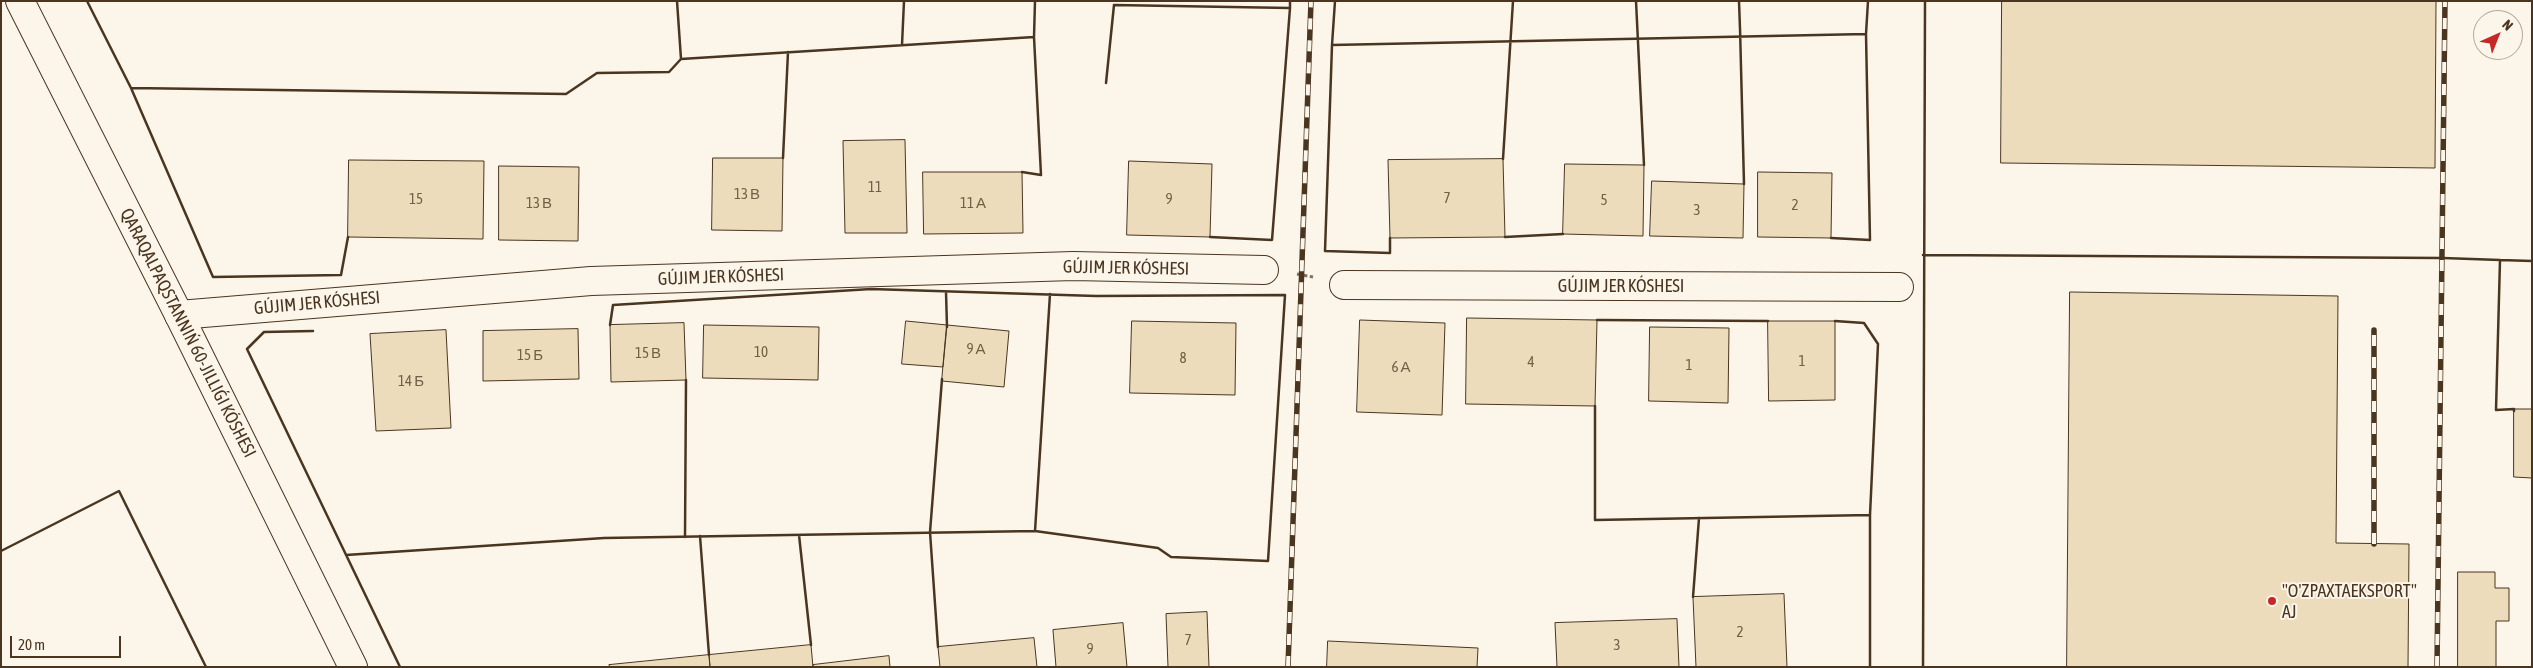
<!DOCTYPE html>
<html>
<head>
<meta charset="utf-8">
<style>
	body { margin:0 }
	#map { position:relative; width:2533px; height:668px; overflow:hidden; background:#fbf6e9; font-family:"Asap Condensed",sans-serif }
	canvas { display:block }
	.frame { position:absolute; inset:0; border:2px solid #4a3520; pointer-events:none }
	.north { position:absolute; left:2473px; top:10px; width:50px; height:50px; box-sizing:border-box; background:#fbf6e9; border:1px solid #b4a999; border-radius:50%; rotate:44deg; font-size:14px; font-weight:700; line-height:20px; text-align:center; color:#4a3520 }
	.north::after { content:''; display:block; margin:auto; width:18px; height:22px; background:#c62828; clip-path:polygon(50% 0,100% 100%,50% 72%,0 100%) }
	.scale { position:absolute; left:10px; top:636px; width:111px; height:22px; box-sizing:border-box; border:2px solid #4a3520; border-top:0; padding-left:6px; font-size:15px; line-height:18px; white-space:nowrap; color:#4a3520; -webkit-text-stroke:4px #fbf6e9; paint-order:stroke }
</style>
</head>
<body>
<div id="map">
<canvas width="2533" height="668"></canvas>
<div class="frame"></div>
<div class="north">N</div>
<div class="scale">20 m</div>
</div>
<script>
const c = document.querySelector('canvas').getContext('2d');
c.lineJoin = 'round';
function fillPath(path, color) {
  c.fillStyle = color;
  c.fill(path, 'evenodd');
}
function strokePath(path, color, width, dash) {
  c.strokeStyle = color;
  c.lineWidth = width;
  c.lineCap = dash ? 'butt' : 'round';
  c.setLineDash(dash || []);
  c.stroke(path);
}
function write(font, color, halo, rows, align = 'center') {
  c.font = font + ' "Asap Condensed",sans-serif';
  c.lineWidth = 4;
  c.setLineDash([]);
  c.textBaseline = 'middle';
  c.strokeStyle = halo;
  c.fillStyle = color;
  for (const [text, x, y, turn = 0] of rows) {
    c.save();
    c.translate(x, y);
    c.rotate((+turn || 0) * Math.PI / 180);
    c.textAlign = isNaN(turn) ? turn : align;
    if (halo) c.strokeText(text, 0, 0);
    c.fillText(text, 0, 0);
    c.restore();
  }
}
const building = new Path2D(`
	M2002,1h434l-1,167 -434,-5z
	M905,140l2,93h-62l-2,-92z
	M713,158h70l-1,73 -70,-1z
	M1503,159l2,78 -115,1 -2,-78z
	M349,160l135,1 -1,78 -135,-2z
	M1129,161l83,3 -2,73 -83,-2z
	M1565,164l79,1 -1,71 -80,-2z
	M499,166l80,1 -1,74 -79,-1z
	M923,172h99l1,61 -99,1z
	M1758,172l74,1 -1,65 -73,-1z
	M1652,181l92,3 -1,54 -93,-2z
	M2070,292l268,4 -2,247 73,1 -1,123h-341z
	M1467,318l130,2 -2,86 -129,-2z
	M1360,320l85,3 -3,92 -85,-3z
	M906,321l41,4 -4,42 -41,-3z
	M1132,321l104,2 -1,72 -105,-2z
	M1768,321h67v79l-66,1z
	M684,323l2,57 -75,2 -1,-57z
	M704,325l115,2 -1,53 -115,-2z
	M947,325l62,6 -5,56 -62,-6z
	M1650,327l79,1 -1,75 -79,-2z
	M578,329l1,50 -96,2v-50z
	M446,330l5,98 -75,3 -6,-97z
	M2514,409h18v69l-18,-1z
	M2458,572h37v16h14v33h-13v46h-38z
	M1784,594l3,73h-91l-3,-70z
	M1207,612l2,55h-41l-2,-53z
	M1677,619l2,48h-122l-2,-44z
	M1123,623l4,44h-71l-3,-37z
	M1034,638l3,29h-97l-2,-20z
	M1328,641l150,7 -1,19h-150z
	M811,645l2,22h-103l-1,-12z
	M709,655l1,12h-100l-1,-2z
	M889,656l1,11h-77v-2z`);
const path = new Path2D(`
	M1297,274l16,3`);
const street = new Path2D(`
	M1344,285l555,2
	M179,315l412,-34 482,-15 191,4`);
const secondary = new Path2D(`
	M20,1l159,314 174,352`);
const rail = new Path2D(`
	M2374,544v-214
	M1288,667l23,-666
	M2437,667l8,-666`);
const wall = new Path2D(`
	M87,1l44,87 82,189 128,-2 7,-38
	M677,1l4,58
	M1335,1l-3,44 534,-11 2,-33
	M1636,1l8,164
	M1739,1l1,28
	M1740,28l4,156
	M902,45l2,-44
	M1332,45l-7,206 65,2v-15
	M1106,83l8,-78 176,3v-7
	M131,88l435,6 31,-21 72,-1 12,-13 353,-22 1,-36
	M783,158l5,-106
	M1503,159l10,-158
	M1022,172l19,3 -7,-138
	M1210,237l62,3 18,-232
	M1505,237l58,-3
	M1831,238l39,2 -4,-206
	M1923,255l520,3 57,2 -4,150 18,-1v2
	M2500,260l32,1
	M946,292l1,35
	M1597,320l171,1
	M313,331l-49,1 -17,17 153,318
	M1595,406v114l275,-5 8,-171 -14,-21 -29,-2
	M1870,515v152
	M1035,531l15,-237
	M799,535l12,110
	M700,536l9,119
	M685,537l1,-157
	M1,551l118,-60 87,176
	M346,555l258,-17 431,-7 123,17 13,9 97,4 17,-266 -189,1 -225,-7 -258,16 -3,20
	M1693,597l6,-79
	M938,647l-8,-115 12,-153
	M1923,667l2,-666`);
const markers = [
	[2272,601,5,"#c62828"]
];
const numberNames = [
	["11",875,187],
	["13 В",747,194],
	["7",1447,198],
	["15",416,199],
	["9",1169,199],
	["5",1604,200],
	["13 В",539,203],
	["11 А",973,203],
	["2",1795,205],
	["3",1697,210],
	["9 А",976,349],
	["10",761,352],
	["15 В",648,353],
	["15 Б",530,355],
	["8",1183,358],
	["1",1802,361],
	["4",1531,362],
	["1",1689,365],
	["6 А",1401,367],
	["14 Б",411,381],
	["2",1740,632],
	["7",1188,640],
	["3",1617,645],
	["9",1090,649]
];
const streetNames = [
	["GÚJIM JER KÓSHESI",1126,268,1],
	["GÚJIM JER KÓSHESI",721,277,-2],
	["GÚJIM JER KÓSHESI",1621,286],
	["GÚJIM JER KÓSHESI",317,303,-5],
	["QARAQALPAQSTANNIŃ 60-JILLIǴI KÓSHESI",188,333,63]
];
const poiNames = [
	["\"O'ZPAXTAEKSPORT\"",2282,591],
	["AJ",2282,612]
];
fillPath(building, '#ecdcbc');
strokePath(building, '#4a3520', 1);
strokePath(street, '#4a3520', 30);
strokePath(secondary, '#4a3520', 30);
strokePath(path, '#7f6f5c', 3, [4, 2.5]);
strokePath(street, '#fbf6e9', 28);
strokePath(secondary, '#fbf6e9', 28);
strokePath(rail, '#4a3520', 5.5);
strokePath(rail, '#fbf6e9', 4, [11]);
strokePath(wall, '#4a3520', 2.5);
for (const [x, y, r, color] of markers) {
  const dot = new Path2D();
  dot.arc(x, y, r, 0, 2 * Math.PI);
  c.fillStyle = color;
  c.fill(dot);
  strokePath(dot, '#fbf6e9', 2);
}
write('15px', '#725f47', null, numberNames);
write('18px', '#4a3520', '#fbf6e9', streetNames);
write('18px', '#4a3520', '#fbf6e9', poiNames, 'left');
</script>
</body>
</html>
